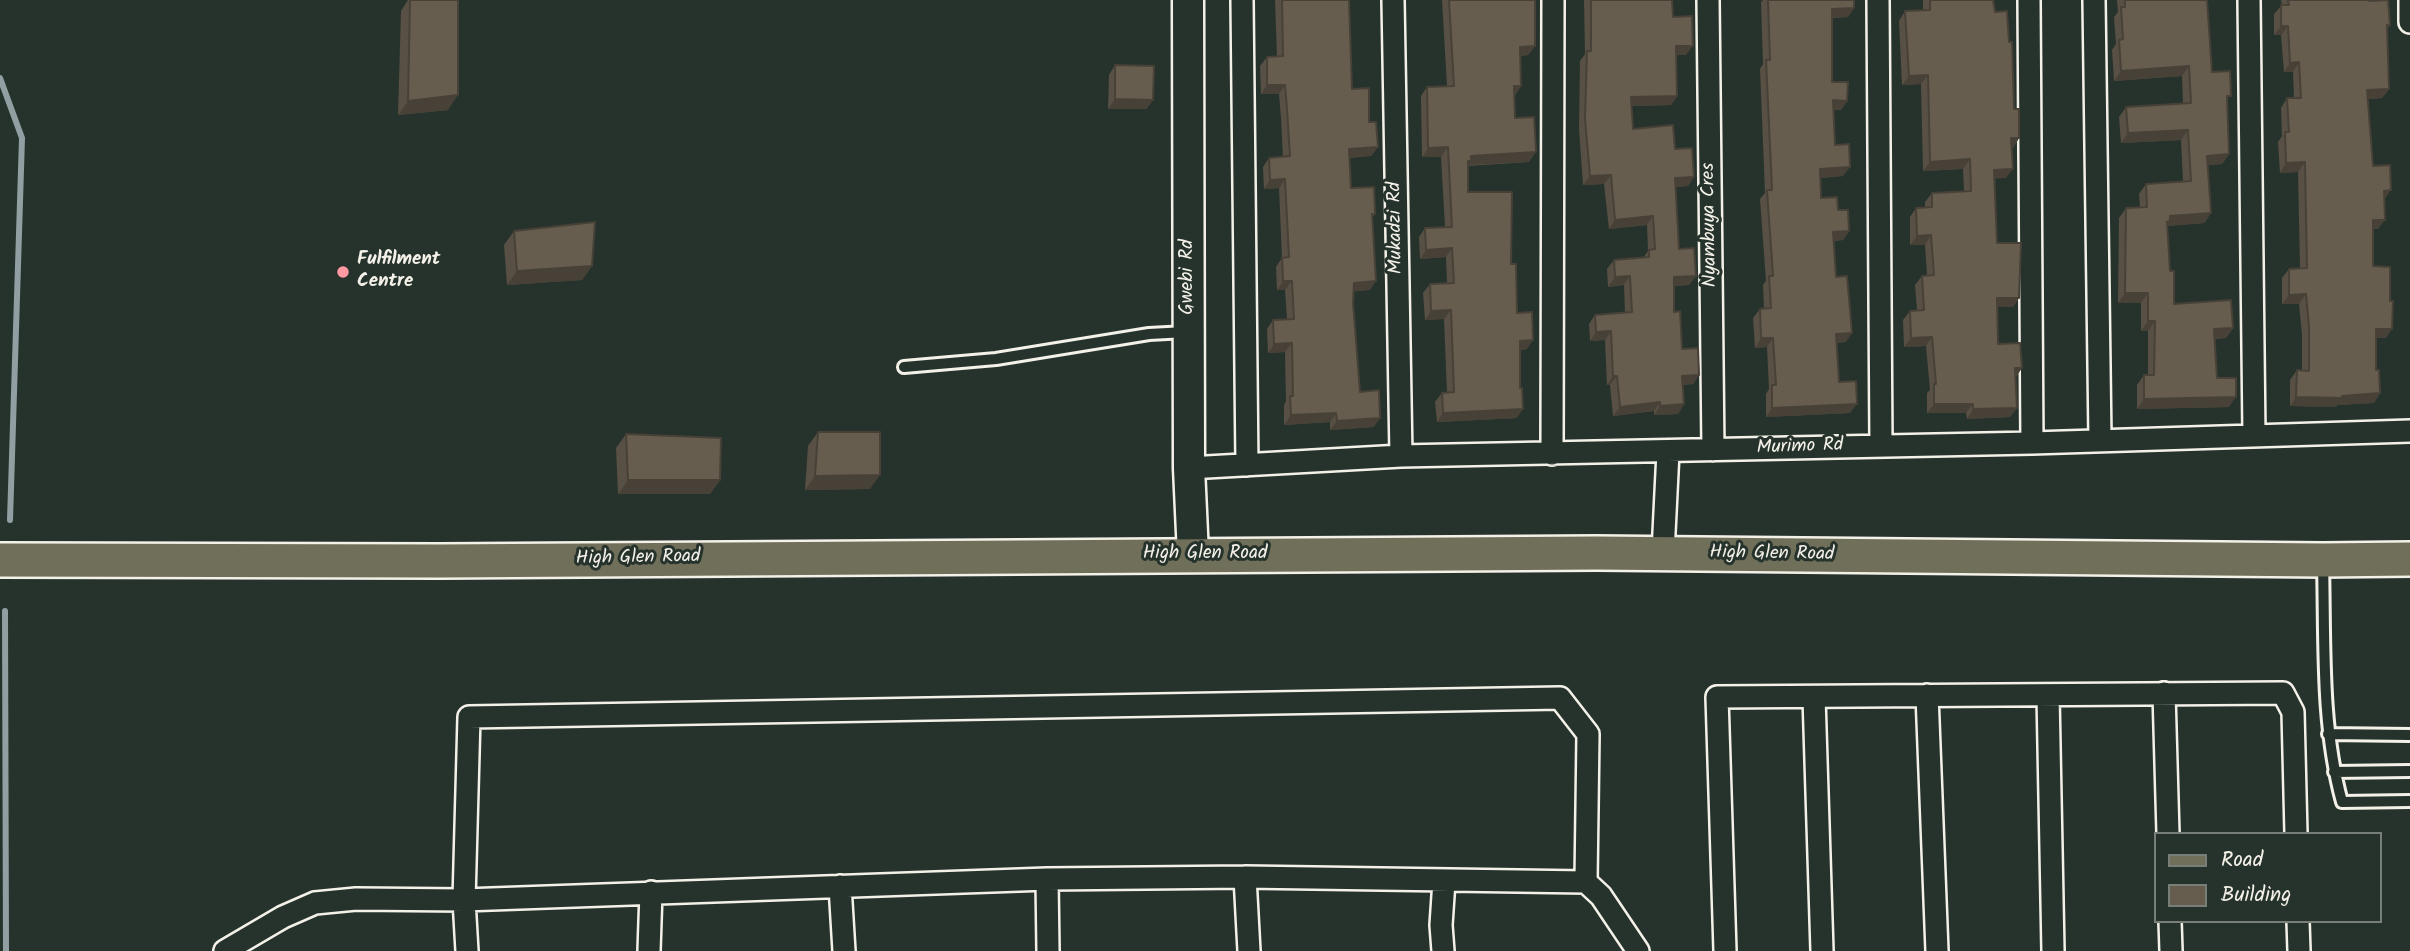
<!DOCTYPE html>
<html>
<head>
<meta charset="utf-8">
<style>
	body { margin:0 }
	#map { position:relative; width:2410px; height:951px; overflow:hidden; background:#26332d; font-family:Kalam,sans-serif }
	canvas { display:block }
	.legend { position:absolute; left:2154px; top:832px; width:228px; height:91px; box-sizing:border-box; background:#26332d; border:2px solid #787f78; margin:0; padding:9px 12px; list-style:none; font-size:21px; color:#f4f1e8 }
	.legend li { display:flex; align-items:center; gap:14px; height:35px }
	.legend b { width:35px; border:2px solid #787f78 }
</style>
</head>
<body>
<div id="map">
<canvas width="2410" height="951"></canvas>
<ul class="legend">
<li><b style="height:9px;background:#706f59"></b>Road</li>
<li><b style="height:19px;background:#665d4f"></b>Building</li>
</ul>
</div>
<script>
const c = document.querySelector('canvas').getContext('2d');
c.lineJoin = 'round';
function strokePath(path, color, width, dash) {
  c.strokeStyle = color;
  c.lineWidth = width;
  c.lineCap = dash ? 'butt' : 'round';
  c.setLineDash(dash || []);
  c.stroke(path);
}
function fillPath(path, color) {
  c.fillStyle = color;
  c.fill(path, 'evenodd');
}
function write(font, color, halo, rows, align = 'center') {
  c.font = font + ' Kalam,sans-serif';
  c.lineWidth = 6;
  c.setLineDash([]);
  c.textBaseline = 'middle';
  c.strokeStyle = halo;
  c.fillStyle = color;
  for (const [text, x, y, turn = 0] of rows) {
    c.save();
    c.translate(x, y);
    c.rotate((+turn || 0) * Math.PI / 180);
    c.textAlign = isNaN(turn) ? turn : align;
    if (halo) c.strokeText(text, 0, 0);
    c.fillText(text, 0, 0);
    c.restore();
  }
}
const stream = new Path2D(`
	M0,78l22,60 -12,382
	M5,611l1,340`);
const lane = new Path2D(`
	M904,367l92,-8 153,-25 37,-2
	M2323,563c2,80 -2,162 19,239l68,-1
	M2328,734l82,1
	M2334,772l76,-1`);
const street = new Path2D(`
	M1242,0l5,465
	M1393,0l8,456
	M1708,0l5,450
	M1878,0l3,445
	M2029,0l3,443
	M2094,0l6,439
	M2249,0l5,435
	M2410,0v22
	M1552,454l1,-454
	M1189,468l212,-12 631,-13 378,-12
	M1663,553l5,-101
	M2164,693l4,141
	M1927,695l10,256
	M2048,695l5,256
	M1814,697l8,254
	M1245,877l4,74
	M1047,879l1,72
	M840,886l4,65
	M2170,921l1,30
	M2298,921l1,30
	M225,951l58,-34 32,-14 41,-4 108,1 583,-21 198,-2 341,5 15,14 37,55
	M467,951l-3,-51 5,-183 1091,-19 28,36 -2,148
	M649,951l2,-59
	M1443,951l-2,-26 3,-44
	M1725,951l-8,-254 566,-4 10,19 3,122`);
const secondary = new Path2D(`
	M1188,0l1,468 4,87`);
const primary = new Path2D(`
	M0,560l441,1 1155,-8 727,7 87,-1`);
const wall = new Path2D(`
	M408,0h50l-10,110 -50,5 3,-104z
	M1275,0h74l3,89 17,33 9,25 -7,9 -22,2 2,30 24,26 -3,4 -2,72 -16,1 -1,12 7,89 14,35 -44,3v-8l-46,3v-20l2,-4 -1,-49 -17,1 -1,-24 6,-9 14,-1 -2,-29h-8l-1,-23 6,-9 -3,-70 -15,1 -1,-22 6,-9 14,-1 -2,-39 -2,-24h-18l-1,-28 7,-9h10z
	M1442,0h93v46l-7,9 -8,1 1,30 -6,9v23l14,44 -61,4v26l43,72 6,49 10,36 -7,1 -3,68 -80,4 -2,-20 7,-9h5l-3,-74 -19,1 -2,-27 7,-9 17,-1 -1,-26 -26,2 -1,-22 6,-9 20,-1 -4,-70h-19l-1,-61 6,-9 20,-1z
	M1584,0h88l1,17 13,38h-10l1,41 -6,9 -39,1 1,23 42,20 19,28 -6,9 -13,1 4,62 17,27 -7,9 -15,1v26l8,37 17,26 -6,9 -10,1 1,19 -6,10 -24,1v-4l-41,5 -3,-31h-3l-2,-45 -15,1 -1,-17 6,-9 30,-3 -1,-27 -16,2 -1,-18 7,-9 29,-2 5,-7 -1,-26 -38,4 -5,-45 -21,1 -4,-56 1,-68 5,-7z
	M1763,0h91v8l-6,9 -16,1v64l15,19 -6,9h-8l2,35 8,31 -23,2 1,20 17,12 11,21 -6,9 -9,1 2,36 10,65 -10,1 3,39 11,31 -84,4v-23l3,-5 -2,-42 -12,1 -2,-30 7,-9 4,-1 -1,-23 3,-4 -6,-82 5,-6 -5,-124 3,-5 -2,-62z
	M1923,0h70l2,12 24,126 -6,10h-1l-6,30h-11l2,65 22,55 -6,9h-16l1,37 24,24 -6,9 1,31 -7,9 -43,2 -1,-6h-39v-20l3,-3 -4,-44 -22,1 -1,-27 7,-9 7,-1 -2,-25 7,-9 5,-1 -2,-30h-15v-28l6,-9 9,-1v-5l7,-9 32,-2 -1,-22 -40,2 -2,-87 -19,1 -3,-64 6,-10h18z
	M2117,0h90l5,72 15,29 2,53 -7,10 -14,1 3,48 -7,10 -37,3 3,45 4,33 59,24 -7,10 -11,1 2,39 12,29 -92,2v-24l7,-10h4v-44h-7v-28h-23l1,-85 7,-10 14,-1 -1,-13 7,-10 37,-2 -2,-42 -60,3 -2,-26 7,-10 57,-3 -1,-28 -68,5 -2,-31 4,-6 -2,-27 4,-5z
	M2281,0h88l21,25 -3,4 2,60 -7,9 -15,1 6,67 11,34 -6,29h-5v37l13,72h-10v32l4,23 -6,10 -37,2 -1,2 -46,-1v-26l7,-10 5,1v-36l-3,-31h-17v-26l7,-9 11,-1 -2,-96 -18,1 -2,-31 4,-6 -1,-28 6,-10h7l-1,-26h-9l-3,-37h-7v-21l8,-9z
	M1115,65l38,35 -7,9h-38l1,-34z
	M514,231l78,35 -10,14 -75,5 -3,-40z
	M818,432l52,57 -65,1 3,-44z
	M626,434l94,46 -10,14h-92l-2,-46z`);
const shadedWall = new Path2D(`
	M1854,8l-6,9 -22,1 6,-9z
	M2281,26h7l-7,9h-7z
	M1535,46l-7,9 -14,1 6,-9z
	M1676,46h17l-7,9h-17z
	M2299,62l-6,10h-9l6,-9z
	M2189,66l-7,10 -68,5 7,-10z
	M1928,75l-7,9 -19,1 7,-9z
	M1267,85h18l-6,9h-18z
	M1514,86h7l-6,9z
	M2389,89l-7,9 -22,2 7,-10z
	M458,95l-10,15 -50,5 10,-14z
	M1677,96l-6,9 -47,1 7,-9z
	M1115,99l38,1 -7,9h-38z
	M1833,100l14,1 -6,9h-15z
	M2188,130l-7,10 -60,3 7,-10z
	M2011,138h8l-6,10h-8z
	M1378,147l-7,9 -29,2 7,-9z
	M1448,147l-7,10h-19l6,-9z
	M1536,152l-7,10 -61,3 -3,5h-4l10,-14z
	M2229,154l-7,10 -22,2 7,-10z
	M1970,159l-7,10 -40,2 7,-9z
	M2305,162l-7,10 -18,1 6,-10z
	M1850,167l-7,9 -30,2 7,-9z
	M2013,169l-7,9 -18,1 6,-9z
	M1611,175l-7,9 -21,1 7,-9z
	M1694,177l-6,9 -20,2 7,-10z
	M1285,179l-6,9 -15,1 6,-9z
	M2391,190l-7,10v-9z
	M2211,213l-7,10 -37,3 -4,5 7,-15z
	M1653,216l-6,9 -38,4 6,-9z
	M2373,220h12l-7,9h-11z
	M1849,231l-6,9 -16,1 6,-9z
	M1931,235l-6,10h-15l7,-9z
	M1452,248l-6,9 -26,2 6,-9z
	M592,266l-10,14 -75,5 10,-14z
	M1630,276l-6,9 -16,2 7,-10z
	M1696,276l-7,9 -21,1 6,-9z
	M1283,281h9l-7,9h-8z
	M1376,281l-6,9 -22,2 6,-9z
	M2125,293h23l-7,10h-23z
	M2306,294l-7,10h-17l7,-9z
	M1997,298h22l-6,9h-23z
	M1451,310l-7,9 -19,1 6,-9z
	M2148,321h7l-7,10h-7z
	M2233,328l-7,10 -19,1 7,-10z
	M2376,329h16l-6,9h-16z
	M1611,331l-6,9 -15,1 6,-9z
	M1852,333l-6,9 -17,1 7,-9z
	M1932,337l-6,9 -22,1 7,-9z
	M1761,338h12l-6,9 -12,1z
	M1533,340l-6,9 -13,1 6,-9z
	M1292,343l-7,9 -17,1 6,-9z
	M2015,368h7l-7,9z
	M1699,375l-6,9 -17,1 6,-9z
	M1613,376h4l-7,9h-3z
	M2380,393l-6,10 -37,2 -1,2 -46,-1 6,-9 46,-1z
	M2236,397l-7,10 -92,2 7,-10z
	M1660,402l-6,9 -41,5 7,-9z
	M1684,404l-6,10 -24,1 6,-9z
	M1857,404l-7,9 -84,4 6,-9z
	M1934,404h39l-7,9h-39z
	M2017,408l-7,9 -43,2 6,-10z
	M1523,409l-6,9 -80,4 6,-9z
	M1336,413l-6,9 -46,3 7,-10z
	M1380,418l-6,9 -44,3 7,-9z
	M880,475l-10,14 -65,1 10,-14z
	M628,480h92l-10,14h-92z`);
const building = new Path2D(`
	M410,0h48v95l-50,6z
	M1282,0h67l3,89 17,-1v34h7l2,25 -29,2 2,39 23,-1 1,27h-3l4,67 -22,2 -1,20 7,89 19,-2 1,28 -43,3 -1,-8 -45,2 -1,-19h3l-1,-53 -18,1 -1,-24 21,-1 -2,-38h-9l-1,-23 7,-1 -4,-78 -15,1 -1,-22 21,-2 -3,-47 -2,-24h-18v-28l16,-1z
	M1449,0h86v46l-15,1 1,39h-7l1,32 19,-1 2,35 -65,4v5h-3v31h44l-1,72h5l1,49 15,-1 1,28 -13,1v47h2l1,21 -80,4 -1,-20 12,-1 -3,-82 -20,1 -1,-27 24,-1 -2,-35 -26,2 -1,-22 27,-1 -4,-80 -20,1 -1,-61 27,-1z
	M1591,0h81l1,17 19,-1 1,30h-17l1,50 -46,1 2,32 40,-4 2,24 17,-1 2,29 -19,1 4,71 15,-1 2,28 -22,1v35l6,-1 2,38 16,-1 1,27 -17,1 2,28 -24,2v-4l-40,5 -3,-31h-4l-2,-45 -15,1 -1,-17 37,-3 -2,-36 -15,1 -1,-17 35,-3v-7l6,-1 -2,-33 -38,4 -4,-45 -21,1 -5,-57 2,-68h4z
	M1768,0h86v8l-22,1v73h16l-1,19 -14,-1 2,45 14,-1 1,23 -30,2 1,29 16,-1 1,13h10l1,21 -16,1 3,45 11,-1 5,57 -16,1 3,48 17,-1 1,23 -85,4v-23h4l-3,-47h-12l-1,-29 11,-1 -2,-32h4l-6,-86h5l-6,-130h4z
	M1930,0h63l2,12 12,-1 2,31h3l2,67h5v29h-8l2,31 -19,1 3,73h24l-2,55h-22l1,46 22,-1 2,25h-7l2,40 -44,1v-5h-39v-20h2l-4,-47 -21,1 -1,-27 14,-1 -2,-34 12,-1 -3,-40 -14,1 -1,-28 16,-1v-14l39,-2 -1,-32 -40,3 -2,-87 -19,1 -4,-65 25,-1z
	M2125,0h82l5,72 18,-1 1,25h-4l2,58 -22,2 4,57 -41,3v5l-3,1 3,49h4v33l57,-4 2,28 -19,1 3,49h19v19l-92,2v-24h10l1,-54h-7v-28h-23l1,-85 21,-1 -1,-23 45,-3 -3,-51 -60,3 -2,-26 65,-4 -2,-37 -68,5 -2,-31 4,-1 -2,-32h4z
	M2288,0h81v1l19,-1 2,25h-3l2,64 -22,1 6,76 17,-1 1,25 -7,1 1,29h-12v46l17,1v34h3l-1,28h-16v41h3l1,23 -38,3v2l-46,-1 1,-27 12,1v-45l-3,-32 -17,1v-26l18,-1 -2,-106 -19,1 -1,-31h4l-2,-34h14l-2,-36 -9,1 -2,-37h-7v-21h8z
	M1115,65l39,1 -1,34 -38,-1z
	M595,222l-3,44 -75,5 -3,-40z
	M818,432h62v43l-65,1z
	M626,434l95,4 -1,42h-92z`);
const markers = [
	[343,272,7,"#ff9aa2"]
];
const streetNames = [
	["Nyambuya Cres",1711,225,-91],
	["Mukadzi Rd",1397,228,-91],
	["Gwebi Rd",1189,277,-90],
	["Murimo Rd",1800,448,-2],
	["High Glen Road",1205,555],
	["High Glen Road",1772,555,1],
	["High Glen Road",638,559,-1]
];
const poiNames = [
	["Fulfilment",357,261],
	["Centre",357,283]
];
strokePath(stream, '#919fa2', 6);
strokePath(lane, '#f4f1e8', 16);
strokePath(street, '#f4f1e8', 26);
strokePath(secondary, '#f4f1e8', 35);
strokePath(primary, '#f4f1e8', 38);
strokePath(lane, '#26332d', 10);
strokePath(street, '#26332d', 21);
strokePath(secondary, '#26332d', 30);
strokePath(primary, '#706f59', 33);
fillPath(wall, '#585044');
fillPath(shadedWall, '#474137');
fillPath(building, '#665d4f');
strokePath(building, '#474137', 2);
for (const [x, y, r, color] of markers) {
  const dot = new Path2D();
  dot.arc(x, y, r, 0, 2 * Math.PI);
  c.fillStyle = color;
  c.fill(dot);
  strokePath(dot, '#26332d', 2.5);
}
write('19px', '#f4f1e8', '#26332d', streetNames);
write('bold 19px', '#f4f1e8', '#26332d', poiNames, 'left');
</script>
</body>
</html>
